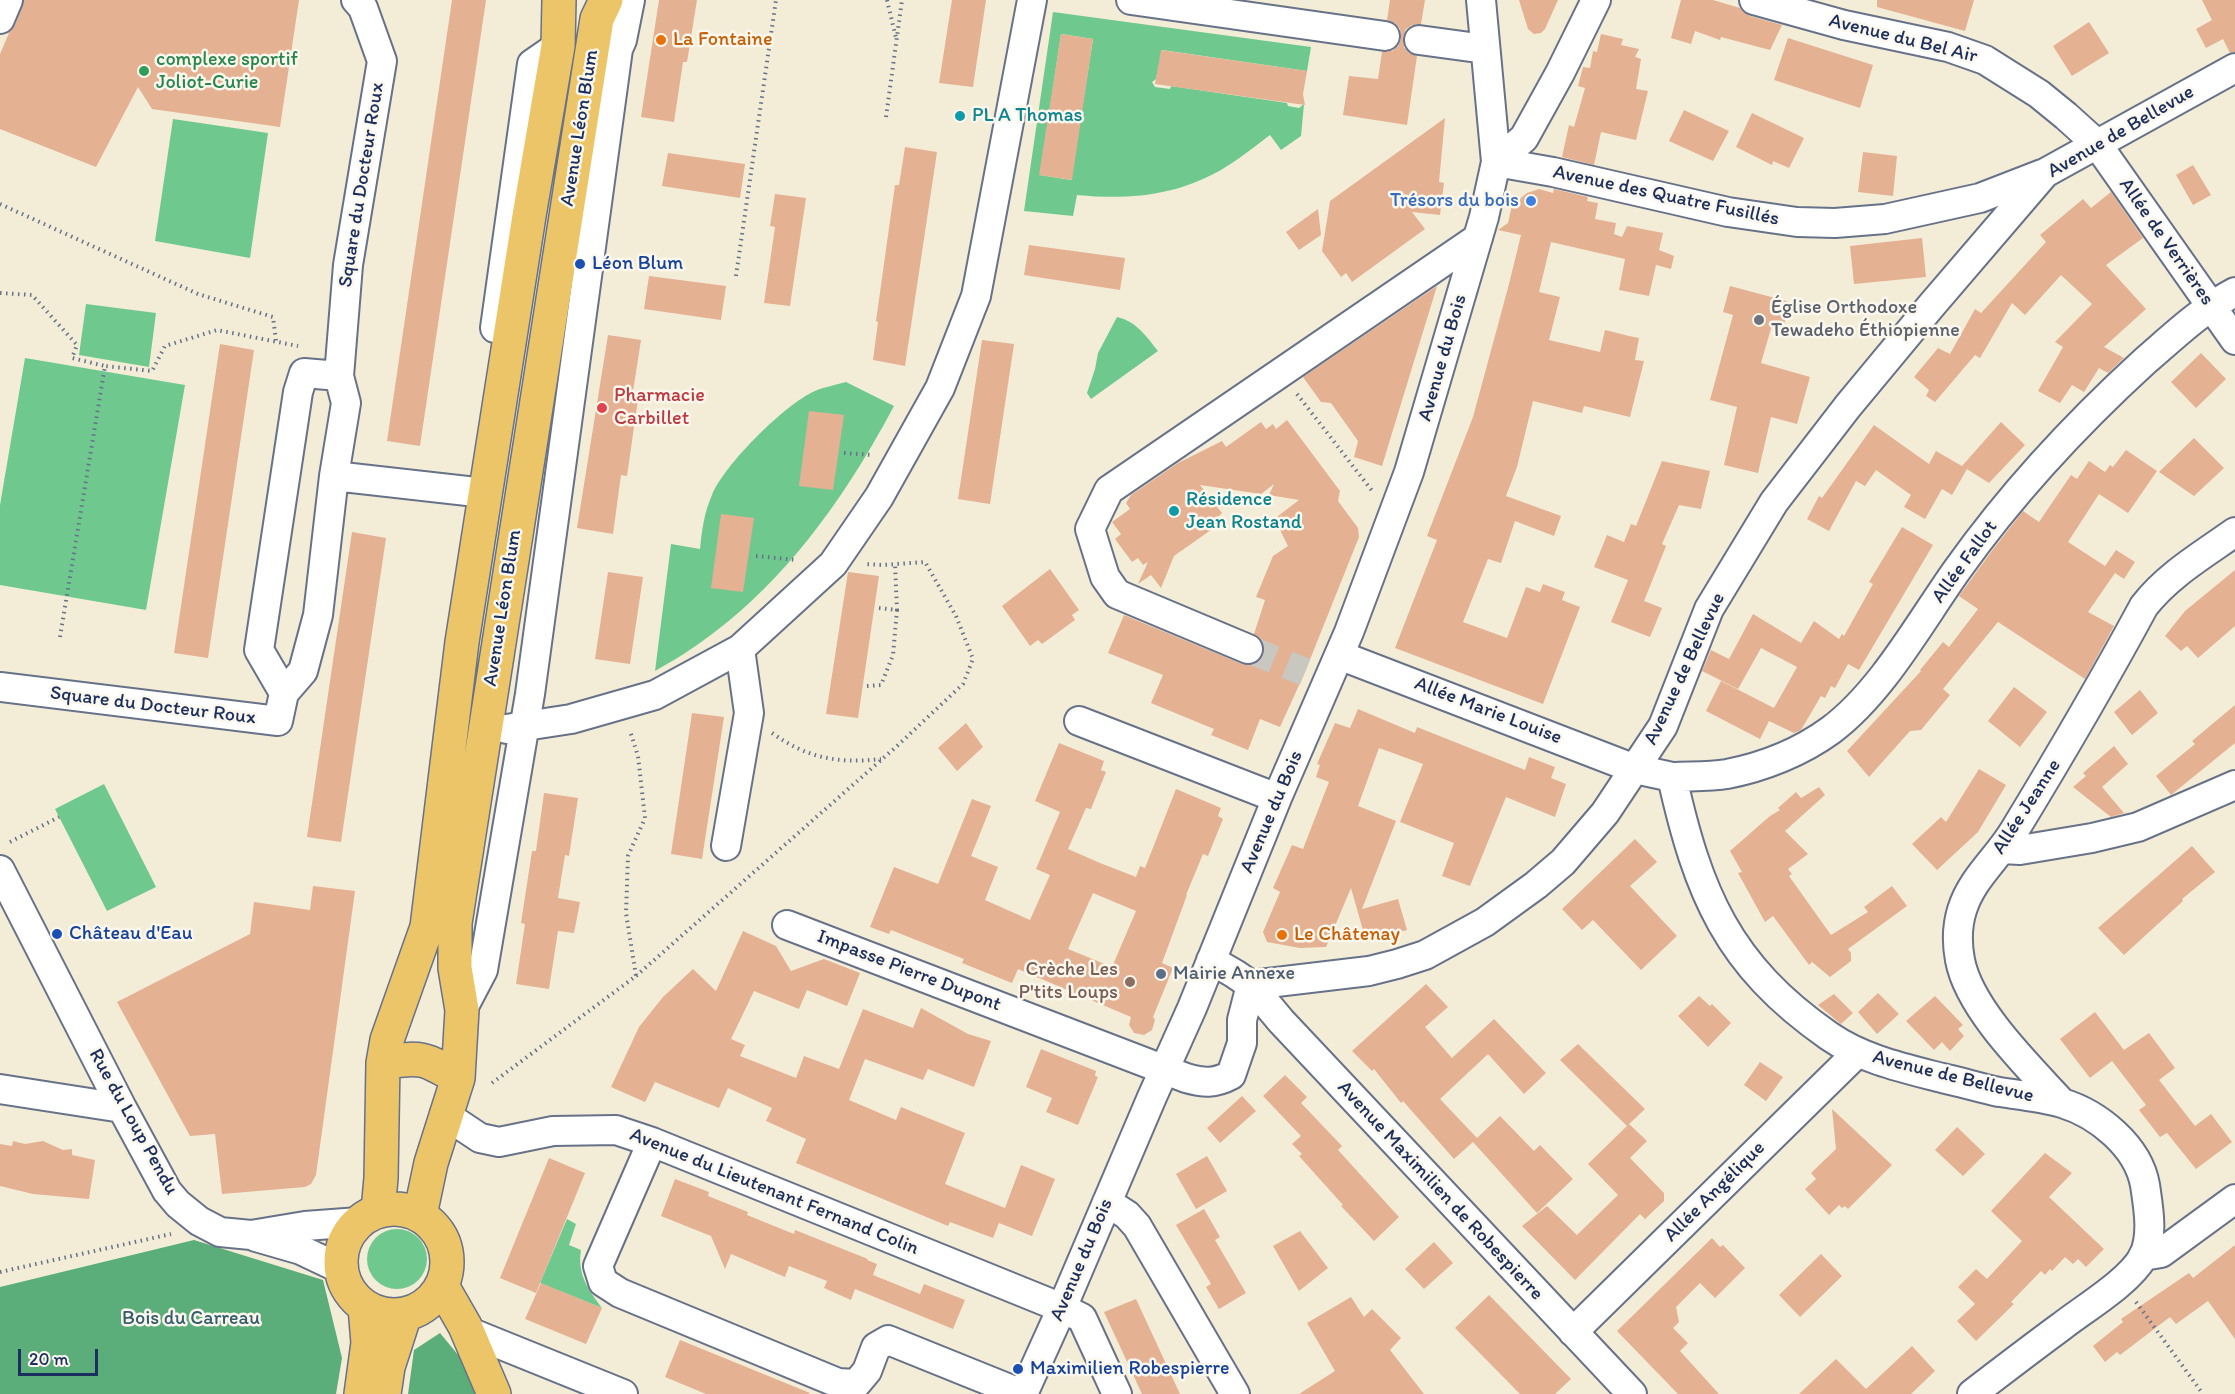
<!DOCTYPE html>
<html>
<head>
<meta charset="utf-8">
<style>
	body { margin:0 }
	#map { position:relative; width:2235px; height:1394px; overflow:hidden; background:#f3edd8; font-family:Itim,sans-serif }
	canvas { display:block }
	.scale { position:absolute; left:18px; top:1349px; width:80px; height:27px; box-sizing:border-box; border:3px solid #1b2f5e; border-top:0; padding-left:8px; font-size:18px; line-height:21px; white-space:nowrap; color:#1b2f5e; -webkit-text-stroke:4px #fbf7ec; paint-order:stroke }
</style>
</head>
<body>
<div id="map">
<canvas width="2235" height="1394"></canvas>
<div class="scale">20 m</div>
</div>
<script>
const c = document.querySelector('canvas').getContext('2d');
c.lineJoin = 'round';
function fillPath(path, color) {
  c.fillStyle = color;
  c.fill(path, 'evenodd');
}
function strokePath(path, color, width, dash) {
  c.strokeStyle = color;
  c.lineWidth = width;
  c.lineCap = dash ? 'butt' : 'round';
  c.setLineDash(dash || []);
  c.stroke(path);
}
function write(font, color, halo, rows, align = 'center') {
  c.font = font + ' Itim,sans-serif';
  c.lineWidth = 5;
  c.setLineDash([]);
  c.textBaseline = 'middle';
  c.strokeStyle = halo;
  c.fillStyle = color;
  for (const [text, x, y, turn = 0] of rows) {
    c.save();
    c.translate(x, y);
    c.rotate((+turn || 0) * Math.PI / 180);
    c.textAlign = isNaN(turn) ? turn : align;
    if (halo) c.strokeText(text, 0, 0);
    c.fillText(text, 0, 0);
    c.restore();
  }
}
const green = new Path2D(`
	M1053,12l258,35 -4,24 -145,-21 -6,29 -4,3 3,5 15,2 1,-3 116,17 1,3 11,2 5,-4 -3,32 -20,14 -11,-15c-16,12 -32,25 -49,35 -46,26 -92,30 -144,25l-4,21 -49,-5zM1061,34l32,5 -22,141 -31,-5z
	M173,119l95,14 -18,125 -95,-17z
	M86,304l70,9 -7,54 -70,-12z
	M1117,317c19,4 30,20 41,34l-67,48 -4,-6 8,-24 3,-16z
	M25,358l160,27 -39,225 -146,-25v-80z
	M846,382l48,24c-57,107 -130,206 -239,265l16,-127 29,5c2,-19 4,-36 12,-54 12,-30 73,-91 103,-104 9,-4 21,-6 31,-9z
	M104,784l52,103 -49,24 -52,-102z
	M567,1219l9,5 -7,21 12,5c-4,24 7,39 21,58l-62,-25z
	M367 1259a30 30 0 1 1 60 0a30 30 0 1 1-60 0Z`);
const forest = new Path2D(`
	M194,1240l129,40 19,78 -6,36h-336v-107z
	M440,1333l19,23 16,38h-67l6,-44z`);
const building = new Path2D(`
	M24,0h275l-19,127 -128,-18 -14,-22 -42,80 -96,-38v-75l9,-21 6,-8z
	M452,0h34l-66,446 -33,-5z
	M659,0h38l-10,62h-4l-9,60 -33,-5z
	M952,0h34l-13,87 -34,-4z
	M1390,0h35l-4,24 -9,1 -6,4 -3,8 1,10 5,6 8,3 -10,69 -64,-10 6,-39 29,3 4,-27 10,-1 6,-5 3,-7 -1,-10 -5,-6 -8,-3z
	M1519,0h39l-13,29 -4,4 -7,1 -6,-5z
	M1681,0h32l27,8 10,8 32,9 -12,25 -49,-13 -1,3 -25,-9 -4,13 -20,-6z
	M1877,0h97l-9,31 -88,-24z
	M2202,0h33v52l-5,1 -7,-14 -17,9 -10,-19 16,-9z
	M2089,22l20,31 -37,23 -19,-30z
	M1061,34l32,5 -21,141 -33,-5z
	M1601,34l22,5 -2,6 18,4 -4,8 6,2 -5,30 12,2 -12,49 -35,-8 -7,33 -32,-8 7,-32 5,2 11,-39 -7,-2 5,-19 7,1 3,-17 4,1z
	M1788,38l85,27 -13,43 -86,-28z
	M1161,50l146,21 -4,23 2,11 -150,-21z
	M1684,110l45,21 -16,30 -44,-20z
	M1752,113l52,25 -15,30 -16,-7 -1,4 -36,-18z
	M1445,118l-6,64 5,1 -4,32 -28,-3 13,17 -73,53 -6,-9 -5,4 -19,-26 8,-50z
	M905,147l32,5 -32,214 -32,-6 5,-38 -2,-1 19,-136h4z
	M1863,152l34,4 -4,40 -35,-4z
	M668,153l77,11 -5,34 -78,-12z
	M2193,165l18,30 -18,10 -17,-30z
	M1539,189l14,4 1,-4 34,8 -1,4 11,2 -3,16 21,4 -2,11 8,3 5,-11 36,7 -4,17 15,6 -3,13 -15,-4 -7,31 -30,-6 6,-31 -74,-17 -12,50 21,5 -11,43 51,12 5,-22 24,6 10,2 -4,22 9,1 -14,56 -46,-11 -2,7 -49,-12 -16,66 -11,29 55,20 -7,20 -39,-15 -14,42 -13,-4 -25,63 44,16 19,-51 14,5 3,-8 22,8 -3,8 18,7 -37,97 -148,-56 42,-108 -10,-4 46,-119 36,-133 12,-49 -23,-5 10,-7 4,-18 15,-12z
	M2111,192l32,46 -37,27 40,44 -42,38 20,11 -16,15 -9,-5 -15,24 -12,-7 -12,18 -22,-12 25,-44 -8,-5 37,-38 -31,-29 -36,40 -13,-12 -32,55 -5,-3 -40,47 -9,-6 3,-6 -15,-13 24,-29 12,6 25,-45 6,4 65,-71 -6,-7 43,-36 8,9z
	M775,194l31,4 -16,108 -26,-3 11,-76 -5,-1z
	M1318,209l3,26 -22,15 -13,-18z
	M1922,238l4,39 -72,7 -4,-38z
	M1029,245l96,13 -5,32 -96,-15z
	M649,276l77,10 -5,34 -77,-11z
	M1437,286l-55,180 -28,-9 4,-16 -27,-38 -10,-1 -18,-25z
	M1730,286l60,16 -7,26 -11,-3 -11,38 49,14 -13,47 -26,-7 -13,56 -34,-8 13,-58 -27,-7 23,-85 -10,-3z
	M608,335l33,5 -9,58 6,1 -11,77 -6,-1 -8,59 -36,-6z
	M982,340l32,4 -24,160 -32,-5z
	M220,344l34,6 -46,308 -34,-5z
	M2201,353l25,26 -30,29 -25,-26z
	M809,411l35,4 -11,75 -34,-4z
	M1287,420l53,71 -2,10 20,27 1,9 -54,135 -25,55 -20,-8 -12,31 -37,-15 3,-6 -63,-26 12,-28 -55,-22 16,-38 118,49 9,1 7,-3 5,-7 1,-9 -3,-7 -7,-5 11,-34 -9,-3 17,-41 15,-10 -7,-14 -3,-16 21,-16 -30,-5 5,-11 -13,10 -61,-9 22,28 -4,4v8l-44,31 -13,32 -10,-13 -13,9 10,-22 -5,3 -5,-7 -6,4 -17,-23 6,-5 -9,-12 18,-13 -4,-6 5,-8 47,-32 44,-22 4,6 35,-25 5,7 7,-5 3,5z
	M2001,422l24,23 -36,38 -27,-17z
	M1874,425l55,39 7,-13 31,18 -15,26 -10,-6 -17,30 -21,-12 7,-12 -35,-25 -11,16 -9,-5 -27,50 -22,-12 12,-23 3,2z
	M2194,438l30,30 -30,28 -35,-24z
	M2126,450l31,21 -29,42 -29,-19 -31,48 37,24 11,-16 19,12 -11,17 -9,-6 -27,39 26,14 -29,53 -87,-57 -55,67 7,6 -29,35 -11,1 -41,46 -22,-26 74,-80 -1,-1 23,-28 6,5 29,-38 -19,-13 32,-44 32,-41 16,11 32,-47 6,4 12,-18 16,11 5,-7 3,2z
	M1662,461l48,10 -9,38 -22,-4 -17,39 4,2 -22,55 18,7 -12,29 -39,-15 17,-42 -34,-13 13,-32 17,7 7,-18 5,2z
	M721,514l33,4 -11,74 -32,-4z
	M1902,527l31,18 -74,125 -11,-6 -13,24 -4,-2 -6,12 -4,-2 -20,34 -7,3 -25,-12 -9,18 -54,-28 15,-30 53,27 23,-41 -36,-19 -23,41 -36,-18 9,-21 18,9 24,-45 48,29 13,-22 25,18 3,-5 2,2 29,-52 -4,-2z
	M352,532l34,6 -45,304 -34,-5z
	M1050,569l29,41 -7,5 3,5 -33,24 -4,-4 -8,6 -28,-40z
	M2235,570v56l-37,32 -11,-12 -6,5 -16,-15 20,-25z
	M608,572l35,5 -13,87 -35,-5z
	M848,572l31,4 -21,142 -32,-4z
	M2014,687l33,25 -27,35 -32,-26z
	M2140,690l18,23 -26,22 -18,-23z
	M2235,705v38l-64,52 -15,-19 39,-32 -3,-3z
	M1358,709l57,24 2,-6 108,43 4,-13 26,10 -4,11 15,6 -11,33 -49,-20 -36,89 -28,-10 12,-33 -54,-21 23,-58 -44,-16 -21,58 38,15 -34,88 36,-10 9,31 -41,11 -15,-53 -25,59 -26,1 -33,-6 -4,-10 17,-40 -7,-4 19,-43 11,4 26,-67 -13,-5 4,-12 -3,-1 18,-41 15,5z
	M692,713l32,4 -22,142 -31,-5z
	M966,723l17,24 -26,24 -19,-23z
	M1059,743l45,18 -3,9 5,2 -15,37 -5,-1 -18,41 32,14 36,14 4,-11 5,2 31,-79 45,19 -3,8 5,3 -15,37 -5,-2 -17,41h1l-25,68 11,5 -20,49 2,3 -3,10 -8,5 -10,-2 -5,-8 2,-8 -113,-48 -6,14 -50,-20 2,-4 -73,-29 -2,4 -19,-7 24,-60 44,17 34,-85 19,7 -20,50 27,11 -13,33 45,20 20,-45 -14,-6 24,-57 -25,-11zM1093,893l43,18 -24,56 -44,-18z
	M2114,746l14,18 -26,23 22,26 -13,4 -38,-30 13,-11 -3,-3z
	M1979,769l27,16 -28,47 -41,38 -25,-26 29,-27 5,5z
	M1819,787l6,8 -40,36 23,23 -20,15 4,5 -3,2 42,59 37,-23 -4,-5 28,-21 15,20 -59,43 3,4v8l-21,16 -18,-15 -3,3 -36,-49 -8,6 -27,-49 4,-1 -12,-21 40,-35 10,-6 -2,-2 18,-16 5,6z
	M544,793l34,5 -9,58 -4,-1 -7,43 22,4 -6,31 -16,-2 -9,58 -33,-5 9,-60 -4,-1 11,-72h4z
	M1635,839l22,23 -27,24 47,50 -36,34 -48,-50 -11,10 -20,-21z
	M2192,846l23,26 -33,27 1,2 -59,54 -26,-27z
	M313,886l42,5 -39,284 -5,9 -6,3 -83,7 -7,-60 -25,2 -73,-134 133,-68 4,-32 56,8z
	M743,931l33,15 15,25 33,-12 36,14 -13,33 -40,-16 -8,19 -45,-18 -23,48 14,6 -5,11 56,22 8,-22 35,13 24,-60 50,19 8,-20 47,26 23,7 -17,46 -46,-18 -5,11 -58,-21 -16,41 47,20 5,-13 64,26 -20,51 60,24 16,-43 34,14 -23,57 -33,-13 -6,15 -43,-16 -2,4 -152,-63 10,-24 -40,-18 6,-13 -44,-20 -9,20 -64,-26 -10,20 -34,-15 28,-60 24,-30 30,-28 23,22z
	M1426,984l22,23 -23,20 27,31 42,-39 52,54 -22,21 -36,-40 -48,45 37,39 23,-22 34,35 6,-6 33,34 -36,34 -64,-71 -19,17 -51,-58 -2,2 -27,-34 -2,2 -20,-20z
	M1878,993l21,21 -22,20 -19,-22z
	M1834,994l19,19 -12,11 -23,-19z
	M1699,996l11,10 2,-2 19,19 -23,24 -30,-31z
	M1935,996l28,29 -5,4 6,7 -14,15 -8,-9 -8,8 -28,-29z
	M2095,1012l29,38 25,-17 26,35 -16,12 36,46 16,-12 21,28 -36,27 -29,-36 -7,4 -21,-27 7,-5 -34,-44 -22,17 -30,-39z
	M1578,1044l67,65 -18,17 -67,-66z
	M1041,1049l55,22 -1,5 3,1 -20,48 -32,-13 6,-14 -26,-11z
	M1760,1062l23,15 -17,24 -22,-16z
	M1285,1075l22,22 -6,6 41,43 -4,4 61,67 -25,24 -33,-35 2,-1 -44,-49 3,-2 -10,-10 9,-8 -38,-40z
	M1242,1096l14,15 -36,32 -13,-15z
	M1832,1109l60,56 -44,44 -3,-3 -3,2 -3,-3 -10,10 -24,-26 11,-10 -5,-6 25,-24z
	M1629,1124l18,17 -17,17 34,35v8l-19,18 -5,-5 -65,66 -53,-54 25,-20 30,29 41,-40 -30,-31z
	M1957,1127l28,27 -22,22 -28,-26z
	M13,1141l12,3 18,-3 20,9 9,-1v6l23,5 -6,39 -56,-5 -33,-8v-42l12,2z
	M2045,1153l27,20 -23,24 55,52 -18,18 -8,-8 -5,5 -8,-7 -13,14 -2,-2 -5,6 -4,-4 -30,31 3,2 -38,37 -19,-20 18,-17 -17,-17 18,-18 11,10 35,-38 -31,-30z
	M1207,1156l20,35 -31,18 -20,-35z
	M549,1158l36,15 -49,120 -36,-15z
	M675,1179l34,13 -1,4 40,16 -1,3 47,19 1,-4 73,29 -1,1 10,4 -4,11 47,19 4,-10 41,16 -12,29 -98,-40 -4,11 -27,-12 3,-7 -38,-15 -4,11 -54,-23 -6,15 -14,-33 -50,-20z
	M1204,1209l16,28 -5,3 31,53 -27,16 -13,-22 5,-3 -35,-59z
	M1300,1231l28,37 -29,23 -26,-45z
	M1712,1238l8,9 3,-2 22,23 -30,30 -15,-15 -24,24 3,15 -6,6 15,15 -8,8 39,43h-41l-61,-63z
	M1434,1242l19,21 -29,26 -19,-20z
	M2235,1245v94l-27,-38 -32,23 -6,-7 -50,38 -3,-3 -12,10 -12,-16 30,-24 -2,-3 68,-46 4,5z
	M1821,1254l21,22 -42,41 -21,-22z
	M541,1283l61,25 -16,36 -61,-25z
	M1489,1295l82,84 -16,15h-35l-65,-66z
	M1351,1297l13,20 8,-8 29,29 -11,12 34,44h-125l36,-23 -28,-48z
	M1136,1299l44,95h-38l-38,-82z
	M680,1340l130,53 -1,1h-103l-41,-17z
	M1912,1346l23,25 -24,23h-112l37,-35 30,30z`);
const minorTunnel = new Path2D(`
	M1248,649l57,23`);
const path = new Path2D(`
	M887,0l9,38
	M886,117l16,-117
	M0,204l198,90 75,23 3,24
	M736,276l40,-276
	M0,293l32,2 45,50 -5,13 33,8
	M1297,394l76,98
	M844,453l29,2
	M756,556l41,4
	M879,608l18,2 -2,-46
	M60,637l45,-271 47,5 13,-25 52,-16 81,16
	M867,686l14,-1 12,-30 4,-45
	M772,733c35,25 66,31 109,26
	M10,842l49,-25
	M636,976l261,-230 66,-62 10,-25 -17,-43 -31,-54 -42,3 -18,-1
	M492,1083l144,-107 -10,-63 2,-57 17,-38 -7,-62 -8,-25
	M0,1272l171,-38
	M2136,1302l67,92`);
const minor = new Path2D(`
	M1131,0l254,36
	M1754,0l90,25 104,22 37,13 54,34 27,22 31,28 138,196
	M0,19l8,-19
	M622,40l8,-40
	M1419,40l66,9
	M1496,162l57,10 175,40 69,10 38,1 50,-4 95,-21 62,-24
	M1496,162l28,-24 36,-65 36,-73
	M495,328l37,-264 26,-18
	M339,376l9,-111 34,-204 -19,-53 -7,-8
	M334,476l151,17
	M1248,649l-131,-55 -12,-17 -15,-48 19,-39 369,-252
	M1339,655l296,114 37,8c26,116 55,188 157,259 33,23 74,32 113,42 19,4 38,10 57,14 21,3 43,5 63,11 36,11 76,43 83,82 3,21 9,51 -2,72 -14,25 -58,51 -81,69 -30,22 -60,45 -90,68
	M0,687l278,34 6,-28 19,-22 15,-56 16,-139 12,-73 -7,-27 -35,-3 -6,19 -39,258 25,43
	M1079,721l198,77
	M506,729l65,-10 84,-24 85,-46 93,-85 46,-67 61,-109 36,-92 56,-296
	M1672,777c18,-1 37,0 55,-3 36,-7 74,-22 104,-44 51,-38 89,-108 126,-160 54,-76 119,-146 188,-209 29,-25 56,-51 90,-69
	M726,846l23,-133 -9,-64
	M2003,849l17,1 72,-12 46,-11 97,-42
	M0,870l122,238 45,83 11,13 21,17 21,11 31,3 54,-9 54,-4
	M787,925l399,153c18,5 28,6 45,-3l11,-32v-23l9,-35 -16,-11 -24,-14
	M1251,985l118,-14 28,-7 28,-9 60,-33 51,-37 27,-23 42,-49 58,-87 46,-117 65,-107 74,-96 83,-100 114,-133 190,-105
	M1251,985l30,36 351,373
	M462,1010l21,-40 47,-276 88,-645 4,-9 -25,-21
	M0,1089l122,19
	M2062,1103c-33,-36 -93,-94 -102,-143 -3,-16 -3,-34 2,-50 10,-32 35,-51 52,-79 45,-74 89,-149 130,-225 24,-31 60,-52 91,-74
	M447,1116l33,22 19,4 54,-11 63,-1 36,12 410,166 20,10 35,76
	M652,1142l-54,124 5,16 17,11 218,90 18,1 11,-13 9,-24 12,-7 134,54
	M1107,1202l20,13 10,11 98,168
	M256,1237l45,13 40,19
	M2143,1256l18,-3 74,-54
	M467,1331l156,63
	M1573,1332l284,-279
	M1023,1394l39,-86 90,-211 40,-89 85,-210 72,-166 60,-160 75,-255 12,-55 -15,-162`);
const major = new Path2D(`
	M383,1063c38,-7 42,-5 75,15
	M341 1262a53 53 0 1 1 106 0a53 53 0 1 1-106 0Z
	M378,1211l3,-33 2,-115 4,-23 40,-113 35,-285 67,-426 29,-170 1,-46
	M420,1215l11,-52 27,-85 4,-68 -7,-42v-45l142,-904 9,-19
	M442,1286l23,40 29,68
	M361,1394l7,-51 -3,-36
	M384,1394l4,-27 17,-53`);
const markers = [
	[661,40,6,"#e8710a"],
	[144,71,6,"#2e9e5b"],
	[960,116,6,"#0f9aa8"],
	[1531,201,6,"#3f7fe0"],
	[580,264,6,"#1a4fb4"],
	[1759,320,6,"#6b7280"],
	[602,408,6,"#e0444e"],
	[1174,511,6,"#0f9aa8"],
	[57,934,6,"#1a4fb4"],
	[1282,935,6,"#e8710a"],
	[1161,974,6,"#5c6f8a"],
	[1130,982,6,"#8d6e63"],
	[1018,1369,6,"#1a4fb4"]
];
const streetNames = [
	["Avenue du Bel Air",1903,39,14],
	["Avenue Léon Blum",580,128,-81],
	["Avenue de Bellevue",2121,132,-30],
	["Square du Docteur Roux",362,185,-81],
	["Avenue des Quatre Fusillés",1666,196,12],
	["Allée de Verrières",2166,242,55],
	["Avenue du Bois",1443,358,-74],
	["Allée Fallot",1965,562,-54],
	["Avenue Léon Blum",503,608,-81],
	["Avenue de Bellevue",1685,669,-65],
	["Square du Docteur Roux",153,706,7],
	["Allée Marie Louise",1488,711,21],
	["Allée Jeanne",2027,807,-57],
	["Avenue du Bois",1272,812,-67],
	["Impasse Pierre Dupont",909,971,21],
	["Avenue de Bellevue",1953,1077,14],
	["Rue du Loup Pendu",133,1122,61],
	["Avenue Maximilien de Robespierre",1440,1191,47],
	["Avenue du Lieutenant Fernand Colin",774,1192,22],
	["Allée Angélique",1715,1192,-45],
	["Avenue du Bois",1082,1260,-67]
];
const foodNames = [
	["La Fontaine",673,40],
	["Le Châtenay",1294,935]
];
const leisureNames = [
	["complexe sportif",156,60],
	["Joliot-Curie",156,83]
];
const cultureNames = [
	["PL A Thomas",972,116],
	["Résidence",1186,500],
	["Jean Rostand",1186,523]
];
const shopNames = [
	["Trésors du bois",1519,201]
];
const transitNames = [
	["Léon Blum",592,264],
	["Château d'Eau",69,934],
	["Maximilien Robespierre",1030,1369]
];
const worshipNames = [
	["Église Orthodoxe",1771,308],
	["Tewadeho Éthiopienne",1771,331]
];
const healthNames = [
	["Pharmacie",614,396],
	["Carbillet",614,419]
];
const educationNames = [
	["Crèche Les",1118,970],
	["P'tits Loups",1118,993]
];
const serviceNames = [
	["Mairie Annexe",1173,974]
];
const parkNames = [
	["Bois du Carreau",191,1319]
];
fillPath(green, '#6fc98f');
fillPath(forest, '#5bad7a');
fillPath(building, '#e4b193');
strokePath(minorTunnel, '#c8c7c0', 28, [28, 14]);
strokePath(minor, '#677289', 32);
strokePath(major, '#677289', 36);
strokePath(path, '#677289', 4, [1.5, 4.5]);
strokePath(minor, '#fff', 28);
strokePath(major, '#edc569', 33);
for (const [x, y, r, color] of markers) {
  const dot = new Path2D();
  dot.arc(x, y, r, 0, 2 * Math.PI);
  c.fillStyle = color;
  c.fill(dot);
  strokePath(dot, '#fbf7ec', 2);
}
write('20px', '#1b2f5e', '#fbf7ec', streetNames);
write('20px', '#c56008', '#fbf7ec', foodNames, 'left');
write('20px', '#27864d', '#fbf7ec', leisureNames, 'left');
write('20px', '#0d838f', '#fbf7ec', cultureNames, 'left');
write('20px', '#366cbe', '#fbf7ec', shopNames, 'right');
write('20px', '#164399', '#fbf7ec', transitNames, 'left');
write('20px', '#5b616d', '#fbf7ec', worshipNames, 'left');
write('20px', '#be3a42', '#fbf7ec', healthNames, 'left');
write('20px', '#785e54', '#fbf7ec', educationNames, 'right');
write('20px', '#4e5e75', '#fbf7ec', serviceNames, 'left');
write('20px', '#345d6d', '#fbf7ec', parkNames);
</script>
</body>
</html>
